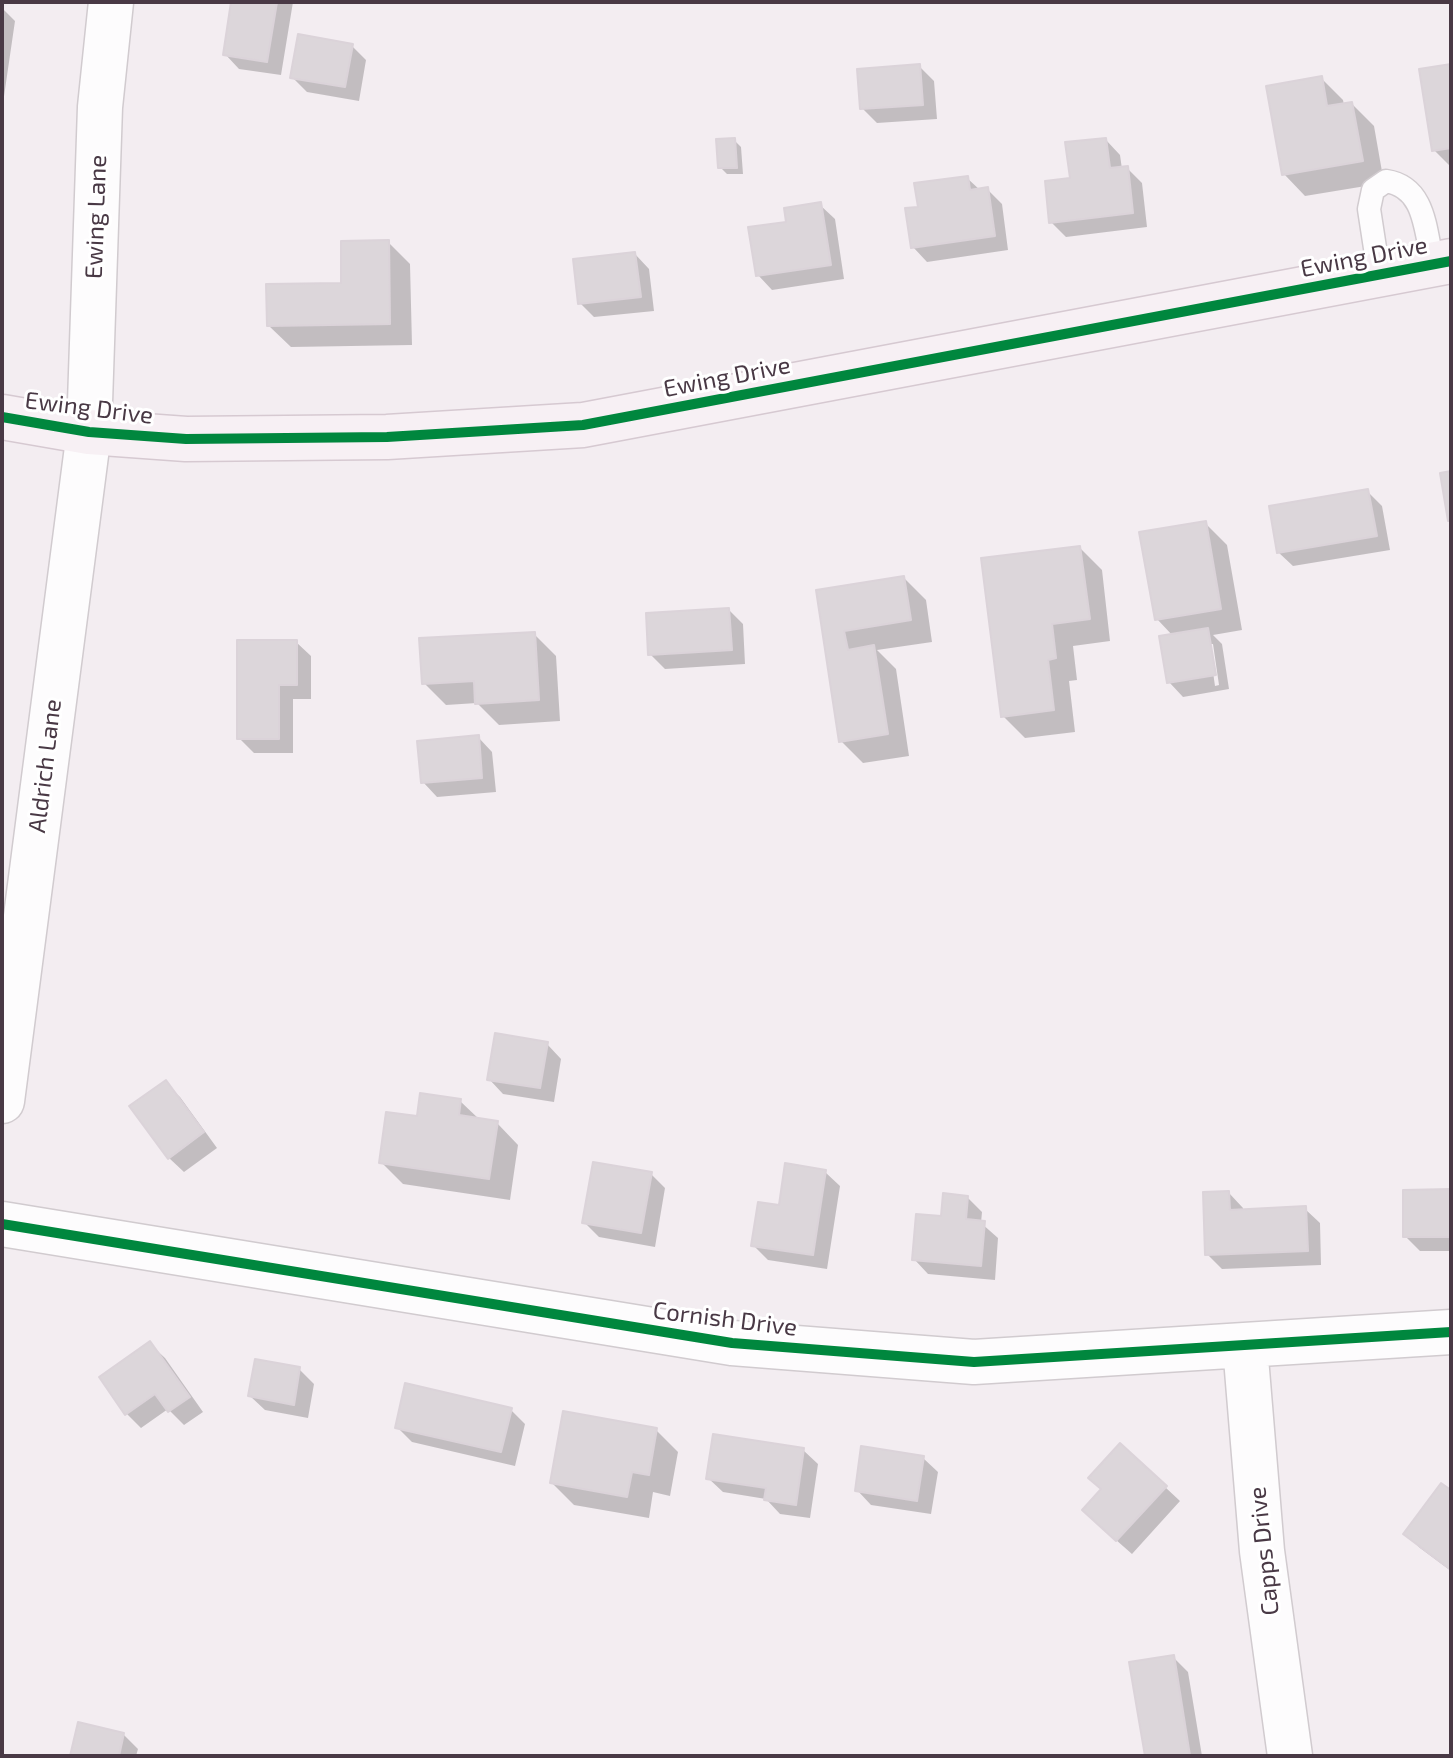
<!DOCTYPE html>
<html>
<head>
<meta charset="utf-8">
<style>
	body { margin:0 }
	#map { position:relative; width:1453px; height:1758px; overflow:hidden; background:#f3edf1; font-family:"Exo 2",sans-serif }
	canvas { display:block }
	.frame { position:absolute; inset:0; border:4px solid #493945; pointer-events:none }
</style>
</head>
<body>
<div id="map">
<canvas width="1453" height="1758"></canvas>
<div class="frame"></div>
</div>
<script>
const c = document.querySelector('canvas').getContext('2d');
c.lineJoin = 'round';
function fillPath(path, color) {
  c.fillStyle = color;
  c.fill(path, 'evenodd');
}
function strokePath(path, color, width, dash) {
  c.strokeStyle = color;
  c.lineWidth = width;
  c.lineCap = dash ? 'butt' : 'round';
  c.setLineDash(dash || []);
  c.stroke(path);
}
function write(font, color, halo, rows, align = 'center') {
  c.font = font + ' "Exo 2",sans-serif';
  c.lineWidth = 6;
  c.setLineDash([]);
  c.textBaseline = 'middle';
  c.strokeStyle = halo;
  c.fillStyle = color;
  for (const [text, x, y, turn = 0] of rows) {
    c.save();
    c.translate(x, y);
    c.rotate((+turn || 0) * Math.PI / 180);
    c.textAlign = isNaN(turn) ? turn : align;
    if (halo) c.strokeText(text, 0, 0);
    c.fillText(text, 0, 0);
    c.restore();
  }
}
const shadow = new Path2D(`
	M233,2h60l-12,73 -42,-6 -14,-15z
	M2,8l13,13 -13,89z
	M352,46l14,14 -7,41 -52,-9 -14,-14z
	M919,66l15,15 3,38 -60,4 -15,-15z
	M1451,66v99h-2l-15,-15z
	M1321,78l22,22 1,5 8,-1 22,22 10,57 -79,13 -21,-22z
	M734,140l7,7 2,27h-16l-7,-7z
	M1106,140l14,15 2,14 5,-1 15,15 5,44 -81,10 -15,-15 21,-43z
	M967,178l13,12 7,-1 15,15 6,46 -81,12 -14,-15 7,-39z
	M820,205l15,14 9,60 -72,11 -14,-15 30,-52z
	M388,242l22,22 2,81 -121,2 -22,-21 75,-41z
	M635,254l14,15 5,42 -60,6 -14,-14z
	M1368,492l14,14 8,44 -97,16 -15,-14z
	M1205,523l22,22 15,85 -29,5 9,9 7,45 -46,8 -14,-15 4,-46 -16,-17zM1209,644h4l6,41 -4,1z
	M1080,548l22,22 8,71 -37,5 4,34 -8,1 6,51 -50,6 -22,-22z
	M904,578l22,22 6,42 -55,8 19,19 13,87 -46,7 -22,-22 -23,-150z
	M729,610l14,14 2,40 -80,5 -15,-15z
	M534,634l22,22 4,65 -61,4 -22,-22 -31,2 -22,-22z
	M296,642l15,14v43h-18v54h-39l-15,-15z
	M478,737l14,15 4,40 -59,5 -14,-15z
	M547,1044l14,15 -7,43 -51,-8 -14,-15z
	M165,1083l15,14 37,51 -33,24 -15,-14z
	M460,1101l20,19 17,3 21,22 -8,55 -107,-16 -22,-22 37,-44z
	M825,1172l15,14 -13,83 -59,-9 -15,-15 28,-38z
	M651,1174l14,14 -10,59 -56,-10 -15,-15z
	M1451,1191v60h-31l-15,-15z
	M1229,1193l14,15v3l62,-2 15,14 1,42 -99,4 -15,-15z
	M968,1198l14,14 -1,11 17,15 -3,42 -67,-6 -14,-15 29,-41z
	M150,1344l15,14 38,54 -19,13 -16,-16 -27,19 -14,-14 -25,-36z
	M299,1369l15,15 -6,34 -43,-8 -15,-14z
	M511,1410l14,14 -10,42 -103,-24 -15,-15z
	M656,1430l22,22 -8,44 -17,-4 -4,26 -75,-13 -22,-22z
	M803,1450l15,14 -8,54 -30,-4 -14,-15 -43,-7 -15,-14z
	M923,1458l15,14 -7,42 -60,-9 -14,-15z
	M1165,1487l15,14 -48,53 -33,-29z
	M1451,1493v78l-31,-23 -15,-14z
	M1173,1657l15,15 14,84h-55z
	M123,1734l15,15 -2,7h-64z`);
const building = new Path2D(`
	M231,2h46l-10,60 -44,-7z
	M298,34l55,10 -8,43 -55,-9z
	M920,64l3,41 -63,4 -3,-40z
	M1451,64v84l-19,3 -13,-82z
	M1322,76l5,30 25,-4 11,59 -81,14 -16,-89z
	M735,138l2,30h-19l-2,-29z
	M1106,138l4,30 18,-2 5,47 -84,10 -4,-42 25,-3 -5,-36z
	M968,176l2,14 18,-3 7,49 -84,12 -6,-40 13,-1 -4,-24z
	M821,202l10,63 -75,11 -8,-49 38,-5 -2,-14z
	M389,240l1,84 -123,2 -1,-42 75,-1v-42z
	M635,252l6,45 -63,7 -5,-45z
	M1451,471v49l-3,1 -8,-48z
	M1368,489l9,47 -100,17 -8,-47z
	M1206,521l15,88 -66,11 -16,-88z
	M1080,546l10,73 -38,5 4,34 -8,2 6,50 -53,7 -20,-159z
	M904,576l7,44 -67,11 4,19 26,-5 14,89 -49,8 -23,-152z
	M729,608l3,42 -84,5 -2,-42z
	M1208,628l8,47 -49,8 -8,-47z
	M535,632l4,68 -64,4 -1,-23 -52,3 -3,-46z
	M237,640h60v45h-18v54h-42z
	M479,735l3,43 -61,5 -4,-42z
	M495,1033l53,9 -8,46 -53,-8z
	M166,1080l38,52 -36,27 -39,-53z
	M420,1093l41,6 -2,16 39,6 -9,58 -110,-16 7,-51 31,4z
	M593,1162l59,10 -11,61 -59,-10z
	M785,1163l41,7 -13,85 -62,-9 7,-44 21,3z
	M1451,1189v48h-48v-47z
	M1229,1191l1,19 76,-4 2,45 -103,4 -2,-63z
	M943,1193l25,3 -2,23 19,2 -4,45 -69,-6 4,-46 25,2z
	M150,1341l40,56 -22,15 -13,-18 -30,21 -26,-38z
	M255,1359l45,8 -6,38 -46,-9z
	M405,1383l107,25 -11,44 -106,-24z
	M563,1411l94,17 -8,47 -17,-3 -5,25 -77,-14z
	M713,1434l91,14 -8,57 -32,-5 2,-12 -60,-9z
	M1120,1443l47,43 -51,55 -34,-31 19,-21 -13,-11z
	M861,1446l63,10 -7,45 -62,-10z
	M1441,1483l10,7v80l-48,-36z
	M1174,1655l16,101h-45l-16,-94z
	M78,1722l46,11 -5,23h-49z`);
const lane = new Path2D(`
	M1379,274l-10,-65 4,-19 13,-9c40,6 39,50 47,83`);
const street = new Path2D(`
	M2,1101l87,-669 11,-325 11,-105
	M2,1224l730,119 242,19 477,-30
	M1245,1346l17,205 28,205`);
const secondary = new Path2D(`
	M2,417l87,15 97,7 201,-2 196,-12 868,-164`);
const cycleway = new Path2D(`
	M2,417l87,15 97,7 201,-2 196,-12 868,-164
	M2,1224l730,119 242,19 477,-30`);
const streetNames = [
	["Ewing Lane",96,217,-88],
	["Ewing Drive",1364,257,-11],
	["Ewing Drive",727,377,-11],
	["Ewing Drive",89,408,7],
	["Aldrich Lane",45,766,-83],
	["Cornish Drive",725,1319,7],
	["Capps Drive",1264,1551,-96]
];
fillPath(shadow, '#0003');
fillPath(building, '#dcd6da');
strokePath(building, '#dbd3d9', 2);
strokePath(lane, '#d1cbcf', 25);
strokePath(street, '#d1cbcf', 47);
strokePath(secondary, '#d6c9d1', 47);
strokePath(lane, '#fdfcfd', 22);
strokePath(street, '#fdfcfd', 44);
strokePath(secondary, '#f7f0f4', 44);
strokePath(cycleway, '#00873e', 10);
write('24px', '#493945', '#fff', streetNames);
</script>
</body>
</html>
